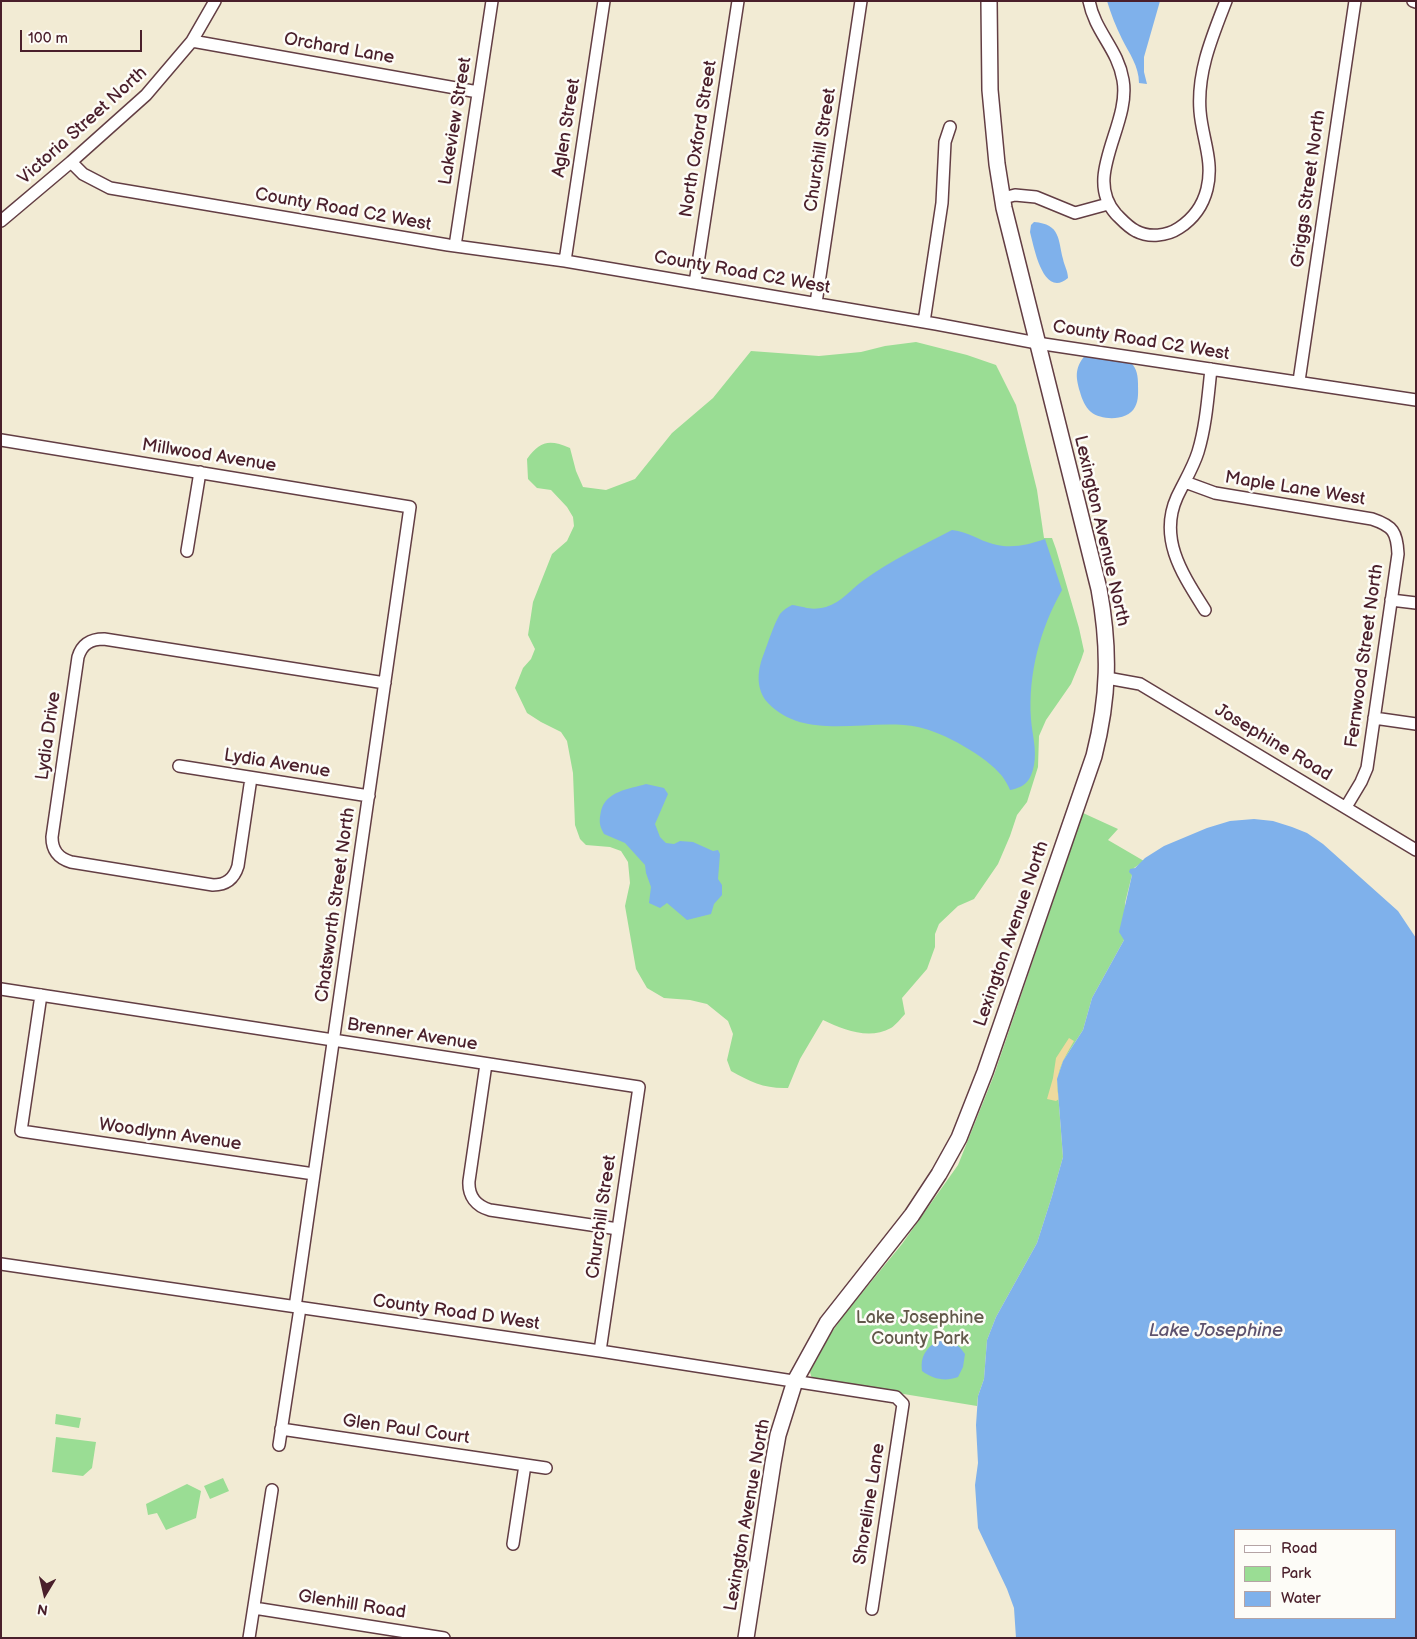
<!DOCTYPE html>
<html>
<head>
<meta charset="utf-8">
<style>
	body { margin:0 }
	#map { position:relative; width:1417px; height:1639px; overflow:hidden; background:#f2ebd4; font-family:"Balsamiq Sans",sans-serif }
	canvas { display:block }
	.frame { position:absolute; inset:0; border:2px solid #4a1f2b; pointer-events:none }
	.legend { position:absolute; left:1234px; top:1529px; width:162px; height:90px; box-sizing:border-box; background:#fdfcf7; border:1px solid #b5a4a5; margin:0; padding:6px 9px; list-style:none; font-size:15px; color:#4a1f2b }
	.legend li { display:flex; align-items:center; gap:10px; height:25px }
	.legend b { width:25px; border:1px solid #b5a4a5 }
	.north { position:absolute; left:20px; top:1569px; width:50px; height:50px; -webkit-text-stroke:4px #fdfcf7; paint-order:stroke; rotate:189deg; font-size:14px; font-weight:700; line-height:20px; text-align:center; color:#4a1f2b }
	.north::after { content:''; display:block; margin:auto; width:18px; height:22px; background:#4a1f2b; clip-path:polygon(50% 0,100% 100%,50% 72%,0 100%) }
	.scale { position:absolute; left:20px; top:30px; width:122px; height:22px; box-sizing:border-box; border:2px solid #4a1f2b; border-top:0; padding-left:6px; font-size:15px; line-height:18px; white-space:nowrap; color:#4a1f2b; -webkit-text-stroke:4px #fdfcf7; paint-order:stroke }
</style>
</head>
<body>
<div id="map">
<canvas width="1417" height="1639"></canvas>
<div class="frame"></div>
<ul class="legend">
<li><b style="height:6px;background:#fff"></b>Road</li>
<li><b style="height:14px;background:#9add94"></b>Park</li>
<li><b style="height:14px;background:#7fb1eb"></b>Water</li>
</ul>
<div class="north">N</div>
<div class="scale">100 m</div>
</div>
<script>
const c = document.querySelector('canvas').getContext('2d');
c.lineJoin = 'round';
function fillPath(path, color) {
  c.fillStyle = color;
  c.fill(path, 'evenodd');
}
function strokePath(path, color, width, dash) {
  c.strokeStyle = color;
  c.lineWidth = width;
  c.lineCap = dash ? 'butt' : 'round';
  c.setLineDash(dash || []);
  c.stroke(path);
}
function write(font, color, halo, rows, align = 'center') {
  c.font = font + ' "Balsamiq Sans",sans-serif';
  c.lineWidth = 5;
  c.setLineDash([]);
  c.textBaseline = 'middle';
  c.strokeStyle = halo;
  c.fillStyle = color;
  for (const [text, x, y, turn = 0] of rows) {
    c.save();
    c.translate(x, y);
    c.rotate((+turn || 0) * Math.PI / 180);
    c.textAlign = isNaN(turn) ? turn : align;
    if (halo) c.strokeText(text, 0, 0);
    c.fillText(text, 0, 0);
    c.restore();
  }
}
const green = new Path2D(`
	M916,342l51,13 29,10 20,40 21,85 7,48h8l4,11 23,79 5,23 -3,9 -10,24 -25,36 -7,16 -1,31 -11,35 -10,13 -7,21 -12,28 -24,35 -16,7 -19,18 -4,10v13l-8,22 -25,29 3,16c-4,4 -9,11 -14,14 -22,12 -47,2 -68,-8l-23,39 -12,29c-23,1 -37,-6 -57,-17l-4,-11 6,-26 -5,-13 -21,-17 -17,-4 -26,-2 -17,-10 -11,-19 -11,-63 5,-23 -2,-21 -7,-11 -11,-4 -24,-2 -6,-6 -5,-14 -2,-52 -6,-32 -6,-9 -20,-10 -14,-9 -12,-25 8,-20 8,-9 4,-10 -7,-14 5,-33 19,-48 15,-13 7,-15 -1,-9 -6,-10 -16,-17 -14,-2 -9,-9 -1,-20c13,-18 22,-20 43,-11l6,23 7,16 23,3 29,-11 37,-46 41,-35 38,-47 68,5 42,-4 24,-6z
	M1083,813l35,16 -10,11 36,21 -10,7 -2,7 -7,28 -1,37 -32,58 -9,32 -20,31 -6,18 6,78 -11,39 -15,47 -41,74 -9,23 -3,39 -6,17 -1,10 -165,-27 -2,-7 20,-37 13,-19 59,-72 56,-79 36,-90z
	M56,1414l25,4 -2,10 -24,-4z
	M56,1437l40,5 -4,26 -9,8 -31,-4z
	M223,1478l6,13 -19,8 -6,-13z
	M187,1484l14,7 -5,27 -30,12 -9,-17 -9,2 -2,-11z`);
const sand = new Path2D(`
	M1069,1038l5,3c-12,21 -20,33 -15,58l-3,2 -9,-2 6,-21 3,-20z`);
const water = new Path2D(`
	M1107,1h53l-16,56v15l3,12 -8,-1c0,-17 -10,-30 -17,-44 -6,-12 -11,-25 -15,-38z
	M1034,222c27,2 24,18 29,37 1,6 5,12 5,19 -25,21 -34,-31 -38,-46l1,-7z
	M1087,353c14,2 33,0 44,10 6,5 7,14 7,21 0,7 1,16 -3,23 -7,14 -33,14 -44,5 -6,-5 -9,-13 -11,-20 -5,-17 -5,-25 7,-39z
	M952,530c17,2 26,10 41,14 18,5 35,1 52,-5l17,51c-22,39 -34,84 -31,129 1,15 6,30 3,46 -3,15 -8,22 -24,25 -2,-5 -5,-10 -8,-14 -16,-20 -59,-44 -84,-49 -48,-10 -112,16 -150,-24 -12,-13 -11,-31 -5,-47 5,-13 10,-30 17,-42 3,-4 8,-7 12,-9 15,2 18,6 34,2 16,-5 25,-18 38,-27 26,-19 59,-35 88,-50z
	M646,784l18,4 4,6 -13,30 5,13 6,6 8,1 6,-3 13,1 20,9 5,-1 2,4 -2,25 4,6v10l-8,9 -3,10 -24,6 -20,-17 -7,5 -11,-5 2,-16 -5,-14 -1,-8 -20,-22 -21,-9c-5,-9 -5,-13 -3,-23 5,-20 28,-22 45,-27z
	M1254,819l19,2 19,6 15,6 16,11 75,67 18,27v700h-400l-2,-30 -7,-19 -29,-61 -3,-43 3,-22 -2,-38 2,-29 6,-17 3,-39 9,-23 41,-74 15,-47 11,-39 -6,-78 6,-18 20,-31 9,-32 32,-58 -5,-8 13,-57 -3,-3 1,-3 5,-1 10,-10 19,-12 43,-18 23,-7zM1396,1530v88h-160v-88z
	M938,1340c13,1 19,2 27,14l-2,13 -5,10c-13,5 -25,2 -36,-6 -2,-15 4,-22 16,-31z`);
const minor = new Path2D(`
	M1089,1c6,31 29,48 34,79 8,45 -41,96 -7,134 7,7 12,13 20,17 13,7 31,5 43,-3 14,-9 24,-23 28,-39 7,-28 -5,-51 -7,-78 -3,-39 12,-74 26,-110
	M1413,1l3,1
	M192,41l286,51
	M71,162l12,12 27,14 338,57 117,16 371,63 101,19 379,57
	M1003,198l12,-3 21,2 39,16 33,-9
	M1,221l70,-59 75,-67 46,-54 23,-40
	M455,246l37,-245
	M565,261l39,-260
	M695,283l43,-282
	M816,303l45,-302
	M924,322l18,-119 3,-61 5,-15
	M1299,381l56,-380
	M1,440l409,67 -115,800
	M1185,482l30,11 157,26c21,7 25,13 26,35l-31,214 -6,14 -15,25
	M187,551l13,-79
	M1391,600l25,3
	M1205,610c-22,-35 -47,-71 -28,-113 7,-15 16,-29 21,-45 8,-26 10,-56 13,-83
	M1107,678l33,6 276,166
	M1374,718l42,6
	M179,766l190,30
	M251,778l-13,88c-4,13 -12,19 -25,19l-142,-23c-13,-4 -19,-12 -19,-25l26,-180c4,-13 12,-18 26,-18l281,44
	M1,989l638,98 -39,264
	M41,995l-20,136 293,43
	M486,1064l-17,117c-1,15 7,25 21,29l128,19
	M1,1264l599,87 296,46 7,7 -31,205
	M281,1429l265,39
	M279,1445l21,-137
	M513,1544l12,-79
	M254,1608l190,30
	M249,1638l23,-148`);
const major = new Path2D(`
	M746,1638l27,-175 5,-28 17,-54 32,-58 85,-108 27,-41 20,-36 26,-66 109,-316c15,-59 16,-107 5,-167l-95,-381 -7,-44 -7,-74 -1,-89`);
const streetNames = [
	["Orchard Lane",339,49,10],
	["Lakeview Street",456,121,-81],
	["Victoria Street North",83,126,-42],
	["Aglen Street",567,128,-81],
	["North Oxford Street",699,139,-81],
	["Churchill Street",821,150,-81],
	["Griggs Street North",1309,189,-82],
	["County Road C2 West",343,210,10],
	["County Road C2 West",742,273,10],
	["County Road C2 West",1141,341,9],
	["Millwood Avenue",209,456,9],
	["Maple Lane West",1295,489,9],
	["Lexington Avenue North",1101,531,77],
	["Fernwood Street North",1365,656,-82],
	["Lydia Drive",49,736,-82],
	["Josephine Road",1273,743,31],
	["Lydia Avenue",277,764,9],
	["Chatsworth Street North",336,905,-82],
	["Lexington Avenue North",1012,934,-71],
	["Brenner Avenue",412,1035,9],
	["Woodlynn Avenue",170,1135,8],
	["Churchill Street",602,1217,-82],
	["County Road D West",456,1313,8],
	["Glen Paul Court",406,1430,8],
	["Shoreline Lane",870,1504,-81],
	["Lexington Avenue North",748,1515,-80],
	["Glenhill Road",352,1605,9]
];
const parkNames = [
	["Lake Josephine",920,1318],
	["County Park",920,1339]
];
const waterNames = [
	["Lake Josephine",1216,1331]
];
fillPath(green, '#9add94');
fillPath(sand, '#eeda9e');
fillPath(water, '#7fb1eb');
strokePath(minor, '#633e44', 14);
strokePath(major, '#633e44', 18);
strokePath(minor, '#fff', 11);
strokePath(major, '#fff', 15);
write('18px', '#4a1f2b', '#fdfcf7', streetNames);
write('18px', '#62584a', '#fdfcf7', parkNames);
write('italic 19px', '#5d526e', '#fdfcf7', waterNames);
</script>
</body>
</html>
